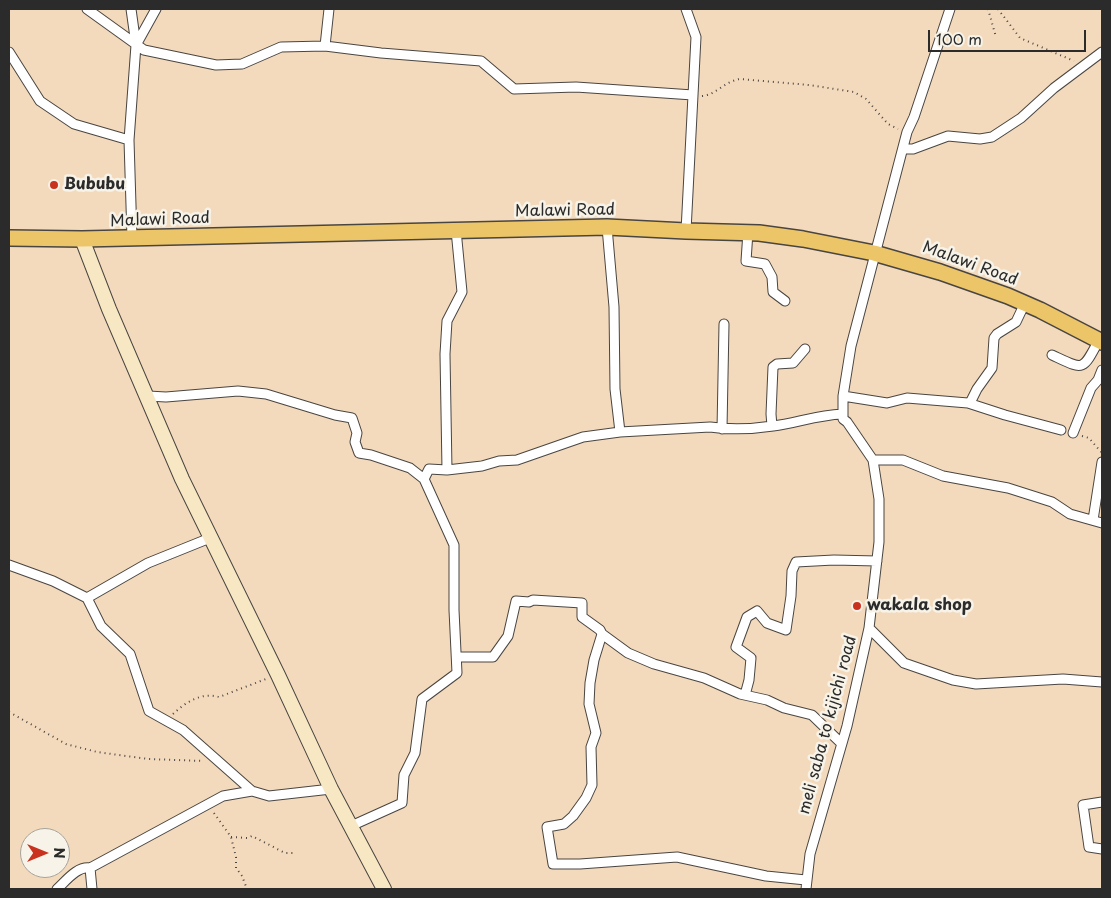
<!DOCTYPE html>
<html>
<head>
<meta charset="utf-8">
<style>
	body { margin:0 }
	#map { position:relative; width:1111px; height:898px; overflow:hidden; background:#f4dabd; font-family:"Playpen Sans",sans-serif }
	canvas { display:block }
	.frame { position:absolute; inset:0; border:10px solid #2b2b2b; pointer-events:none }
	.north { position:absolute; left:20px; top:828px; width:50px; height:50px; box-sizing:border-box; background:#f7f3e8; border:1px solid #a5a39c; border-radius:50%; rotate:90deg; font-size:14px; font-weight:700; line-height:20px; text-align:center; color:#2b2b2b }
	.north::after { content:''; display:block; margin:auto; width:18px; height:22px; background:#c8321e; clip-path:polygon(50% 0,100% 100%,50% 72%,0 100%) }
	.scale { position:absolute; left:928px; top:30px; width:158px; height:22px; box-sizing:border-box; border:2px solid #2b2b2b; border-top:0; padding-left:6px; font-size:15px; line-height:18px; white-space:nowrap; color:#2b2b2b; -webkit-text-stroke:4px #f7f3e8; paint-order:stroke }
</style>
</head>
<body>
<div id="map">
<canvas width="1111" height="898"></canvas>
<div class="frame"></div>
<div class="north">N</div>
<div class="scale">100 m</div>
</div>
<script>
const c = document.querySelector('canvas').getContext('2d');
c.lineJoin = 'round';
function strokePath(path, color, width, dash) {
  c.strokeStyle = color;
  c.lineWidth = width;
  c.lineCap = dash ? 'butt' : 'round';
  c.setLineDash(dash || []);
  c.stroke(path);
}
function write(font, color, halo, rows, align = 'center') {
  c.font = font + ' "Playpen Sans",sans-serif';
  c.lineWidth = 5;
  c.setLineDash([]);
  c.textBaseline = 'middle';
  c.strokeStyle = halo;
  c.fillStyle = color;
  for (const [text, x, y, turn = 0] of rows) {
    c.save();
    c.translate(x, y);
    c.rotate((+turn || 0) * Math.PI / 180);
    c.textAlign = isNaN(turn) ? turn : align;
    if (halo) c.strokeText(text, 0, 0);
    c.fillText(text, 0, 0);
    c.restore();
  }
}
const path = new Path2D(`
	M988,9l8,28
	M998,9l22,29 54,23
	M702,96c14,-1 23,-15 38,-17l69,6 45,7 12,7 22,25 10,5
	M1082,436l7,2 12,14
	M9,712l57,32 31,8 51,7 56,2
	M173,714c13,-12 28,-22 46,-17l47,-18
	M214,813l17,24 5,20v11l6,8 5,13
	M231,837l17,1 4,-2 33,17h9`);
const street = new Path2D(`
	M87,9l57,41 72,15 26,-1 39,-17 44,-1 56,7 100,8 33,28 62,-2 117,8
	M131,9l5,36 -7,95 3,98
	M136,45l20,-36
	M325,46l4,-37
	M9,52l31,49 34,23 55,16
	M904,149h9l35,-13 32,3 12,-2 29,-19 33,-30 48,-36
	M607,227l7,80 1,82 5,43
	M686,231l10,-194 -10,-28
	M748,232l-2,29 19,3 7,13 1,15 12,9
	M1052,355c32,15 30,17 47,-15
	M148,396l18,1 72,-6 28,3 69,21 17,3 5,15 -2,9 4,11 12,2 39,13 14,11 5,-10 18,1 35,-4 17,-5 18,-1 66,-23 37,-5 90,-5c21,3 43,2 63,-1 23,-3 45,-11 69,-12
	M843,396l44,7 20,-5 61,5 37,12 56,15
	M970,403l7,-14 15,-21 2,-30 3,-4 19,-12 9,-19
	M772,426l-1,-12 2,-47 4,-3 16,-1 12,-14
	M722,429l2,-105
	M1073,433l18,-45 7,-8 4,-10
	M873,460h30l40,16 65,12 44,14 18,12 32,9
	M447,470l-2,-116 2,-33 15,-29 -6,-62
	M1093,520l9,-58
	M9,565l44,16 34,17 14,28 29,28 19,57 34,19 69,61
	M87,598l61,-35 62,-25
	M869,628l35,35 49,17 23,4 87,-5 39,3
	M602,634l-8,26 -4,23 -1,21 7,29 -5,14 1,38 -6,13 -13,18 -9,8 -17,3 6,37h27l97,-7 89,19 40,4
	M457,657h36l15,-21 8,-35 13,1 4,-2 49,3v14l18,13 2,4 26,19 26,11 50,14 36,16 27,6 17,8 28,7 29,28
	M745,695l4,-15 2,-22 -15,-11 11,-30 10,-6 10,12 19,7 5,-34 1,-25 4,-9 38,-2 43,1
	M1102,802l-19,3 6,42 13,2
	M351,826l51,-23 2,-28 11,-22 7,-54 35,-26 -3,-63v-65l-30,-66
	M90,868l2,21
	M57,889c9,-8 20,-23 33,-21l133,-72 29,-5 17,5 62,-7
	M806,889l4,-35 37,-128 22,-98 10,-86v-43l-6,-39 -26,-38 -4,-3v-23l8,-50 56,-214 7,-15 36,-108`);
const secondary = new Path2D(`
	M82,239l27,70 73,170 96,196 53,114 53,100`);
const primary = new Path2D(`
	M9,238l73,1 525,-12 79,4 73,2 44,6 71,14 66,19 68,24 32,14 62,32`);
const markers = [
	[54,185,5,"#c8321e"],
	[857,606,5,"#c8321e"]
];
const poiNames = [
	["Bububu",64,185],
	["wakala shop",867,606]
];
const streetNames = [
	["Malawi Road",565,211,-1],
	["Malawi Road",160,220,-2],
	["Malawi Road",970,264,20],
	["meli saba to kijichi road",828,725,-75]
];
strokePath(street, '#494541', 11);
strokePath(secondary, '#494541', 16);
strokePath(primary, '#494541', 18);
strokePath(path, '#494541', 2, [1, 4]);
strokePath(street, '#fff', 9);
strokePath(secondary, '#f7e8c3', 14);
strokePath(primary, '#ecc569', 15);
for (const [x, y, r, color] of markers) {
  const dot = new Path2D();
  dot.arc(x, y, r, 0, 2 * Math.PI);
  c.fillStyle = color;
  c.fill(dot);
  strokePath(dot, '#f7f3e8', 2);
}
write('bold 16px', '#2b2b2b', '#f7f3e8', poiNames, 'left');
write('16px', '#2b2b2b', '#f7f3e8', streetNames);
</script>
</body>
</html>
